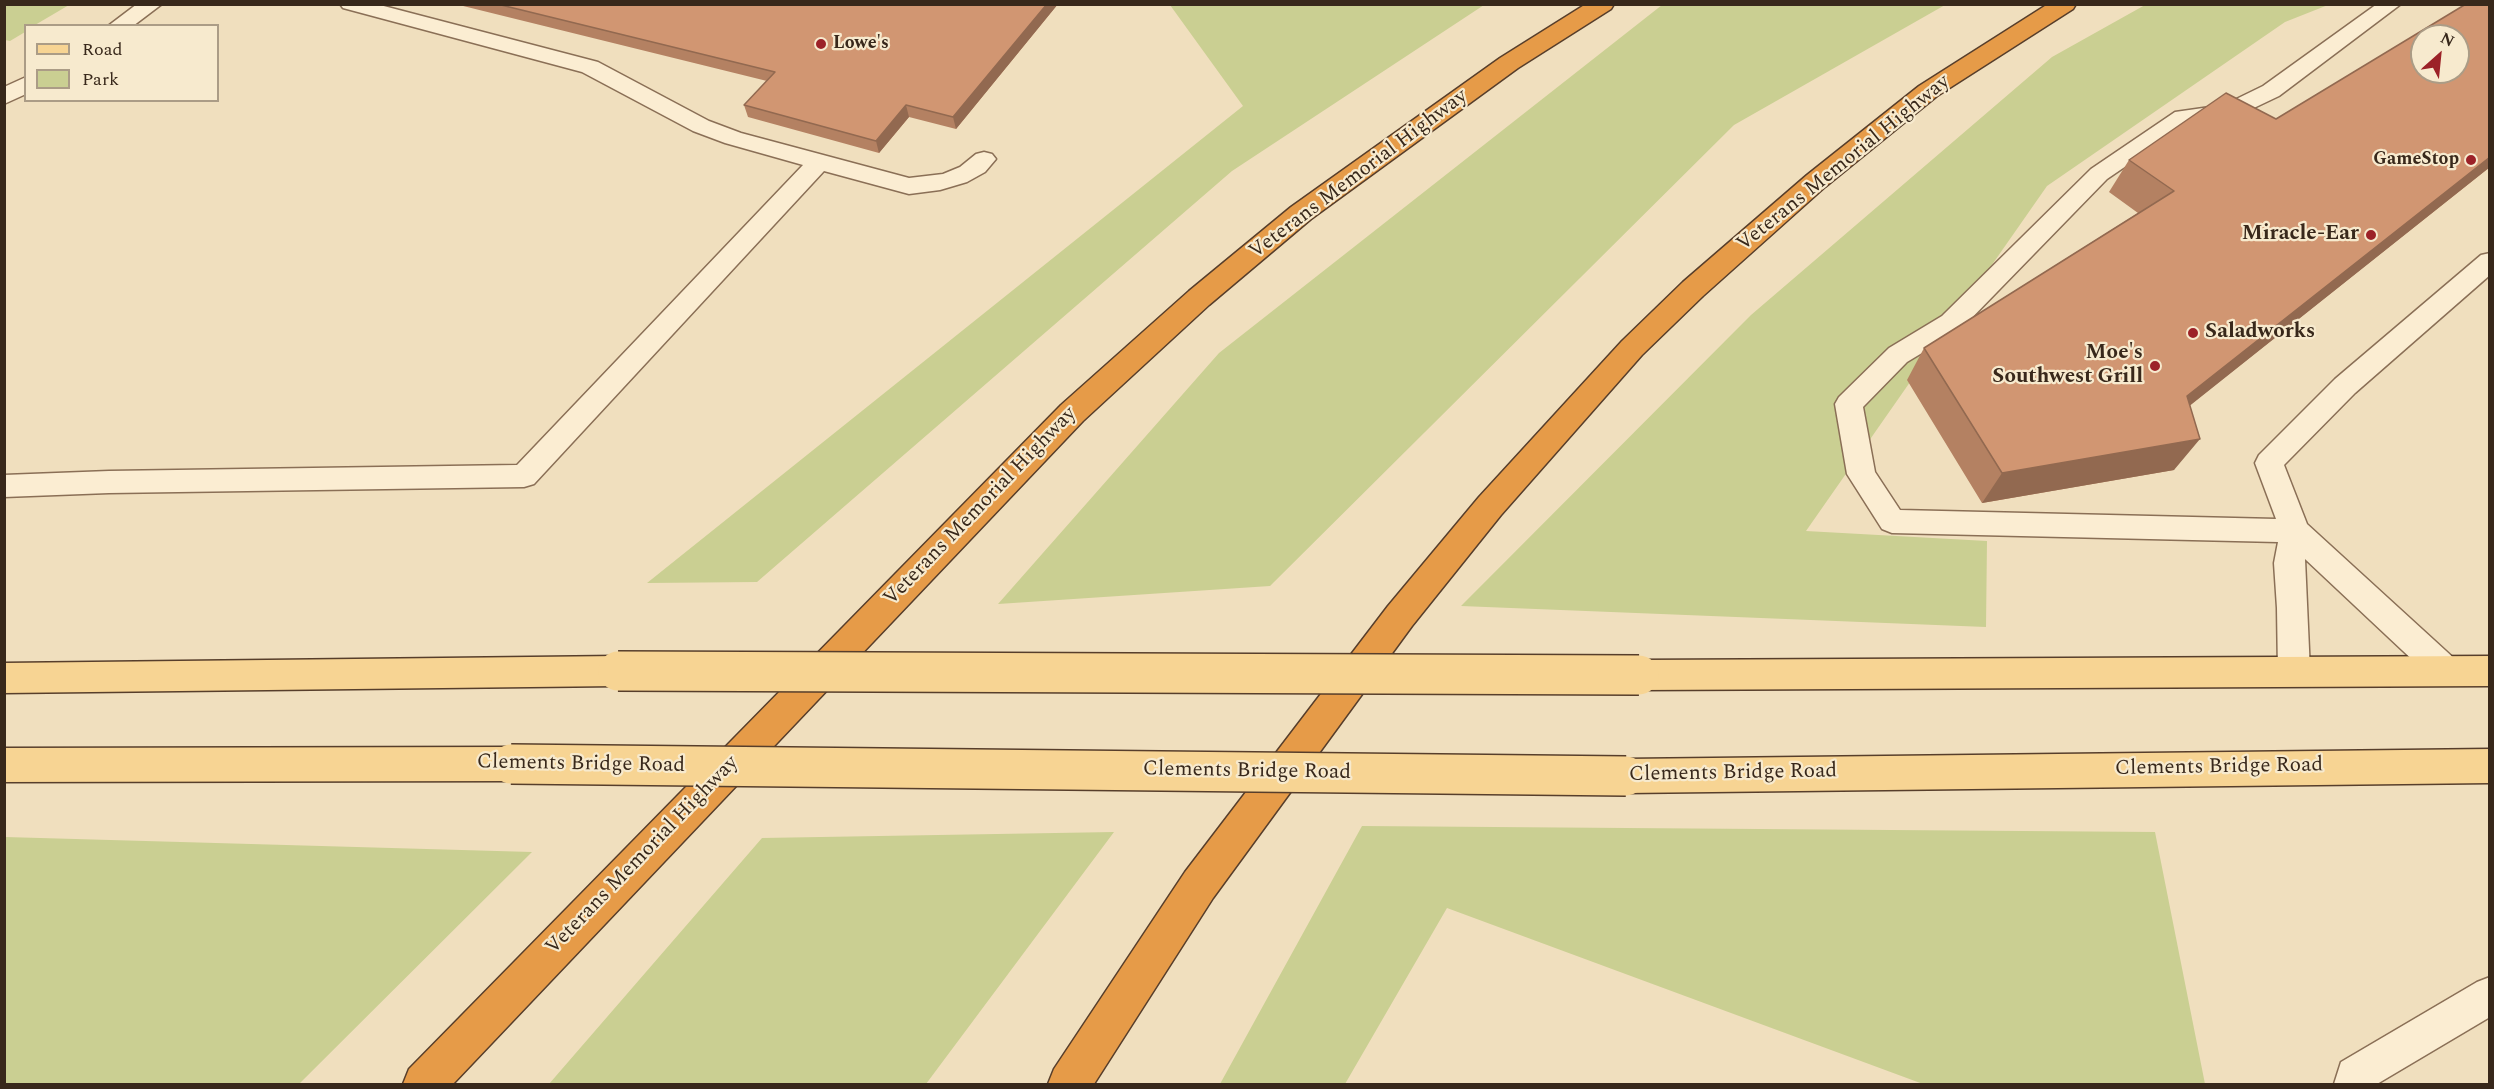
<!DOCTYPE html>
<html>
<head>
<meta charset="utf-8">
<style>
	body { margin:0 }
	#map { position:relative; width:2494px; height:1089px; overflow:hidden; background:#f0dfbe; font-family:Spectral,serif }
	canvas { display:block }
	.frame { position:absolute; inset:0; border:6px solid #38281b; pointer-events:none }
	.legend { position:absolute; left:24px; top:24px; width:195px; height:78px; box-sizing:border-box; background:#f7eace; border:2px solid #ab9c86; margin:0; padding:8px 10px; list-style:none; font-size:18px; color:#38281b }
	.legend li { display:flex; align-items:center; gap:12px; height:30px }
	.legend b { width:30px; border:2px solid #ab9c86 }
	.north { position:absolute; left:2410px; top:24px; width:60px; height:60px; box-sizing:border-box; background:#f7eace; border:2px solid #ab9c86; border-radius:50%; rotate:27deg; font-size:16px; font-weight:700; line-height:24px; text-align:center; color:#38281b }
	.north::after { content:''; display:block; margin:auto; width:21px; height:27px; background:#9c2228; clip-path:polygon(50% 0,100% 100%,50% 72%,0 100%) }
</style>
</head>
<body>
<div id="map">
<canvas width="2494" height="1089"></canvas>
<div class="frame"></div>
<ul class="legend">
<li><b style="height:8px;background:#f7d493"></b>Road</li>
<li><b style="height:16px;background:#cacf92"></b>Park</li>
</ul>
<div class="north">N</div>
</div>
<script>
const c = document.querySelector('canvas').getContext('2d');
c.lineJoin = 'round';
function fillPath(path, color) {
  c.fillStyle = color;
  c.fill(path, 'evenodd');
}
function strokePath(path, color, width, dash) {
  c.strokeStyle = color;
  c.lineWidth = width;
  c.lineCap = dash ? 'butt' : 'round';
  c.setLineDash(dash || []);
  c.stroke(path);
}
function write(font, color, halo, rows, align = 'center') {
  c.font = font + ' Spectral,serif';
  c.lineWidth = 4.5;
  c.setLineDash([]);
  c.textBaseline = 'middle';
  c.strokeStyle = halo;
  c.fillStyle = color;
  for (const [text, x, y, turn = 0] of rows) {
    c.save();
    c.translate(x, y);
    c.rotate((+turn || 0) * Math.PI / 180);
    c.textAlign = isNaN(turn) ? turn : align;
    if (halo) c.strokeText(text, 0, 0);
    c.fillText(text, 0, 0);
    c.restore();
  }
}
const green = new Path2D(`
	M4,5l1,-1 64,1 -34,20 -9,1 -1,6 -15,9 -5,-1z
	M1170,5h314l-252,166 -475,411 -110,1 596,-477z
	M1662,5h283l-211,120 -464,461 -272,18 221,-251z
	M2145,5h183l-43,17 -238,164 -241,345 181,10 -1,86 -525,-21 290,-291 301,-258z
	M1362,826l793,6 50,252h-282l-476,-176 -102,176h-125z
	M1114,832l-188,252h-377l213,-246z
	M5,837l527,15 -233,232h-294z`);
const service = new Path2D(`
	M137,4h25l-29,22h-25z
	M340,4h36l222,58 111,59 32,12 168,45 34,-4 17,-7 16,-13 8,-2 8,2 4,5 -11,13 -18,10 -27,8 -31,4 -85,-23 -290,313 -10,3 -415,6 -105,4v-22l105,-4 408,-6 286,-300 -78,-22 -32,-12 -111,-59 -239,-64z
	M2377,4h24l-122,92 -42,20 -48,7 -82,56 -147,151 -53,32 -44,45 12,65 25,38 376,9 -21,-56 4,-8 76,-76 146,-124 9,-2v22l-135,118 -71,72 23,59 150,137 5,10 -5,10 -11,4 -11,-4 -130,-122 5,113 -5,10 -11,4 -11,-4 -5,-10 -1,-64 -3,-45 4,-21 -386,-9 -10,-4 -35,-55 -12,-70 4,-7 50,-49 53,-32 149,-147 84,-57 49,-7 39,-19z
	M26,77v17l-22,10v-17z
	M2490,977v40l-113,67h-43l7,-22 136,-80z`);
const primary = new Path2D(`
	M618,656l12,4 6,11 -6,11 -12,4 -614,7v-30z
	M2490,656v30l-851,4 -13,-4 -5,-11 5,-11 13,-4z
	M511,747l13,5 6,12 -6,12 -13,5 -507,1v-34z
	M2490,749v34l-864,10 -13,-5 -6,-12 6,-12 13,-5z`);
const motorway = new Path2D(`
	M1586,4h28l-3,5 -93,59 -207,151 -102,86 -126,116 -630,663h-50l6,-15 652,-664 128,-114 102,-84 209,-149z
	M2048,4h28l-3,5 -136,87 -112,91 -122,109 -61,59 -141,160 -89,111 -199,272 -119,186h-46l6,-15 131,-197 203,-266 91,-109 143,-156 61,-59 124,-107 112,-89z`);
const primaryBridge = new Path2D(`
	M618,671l1021,4
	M511,764l1115,12`);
const wall = new Path2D(`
	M455,4h603l-102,125 -47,-12 -30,36 -131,-36 -4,-12 23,-24z
	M2490,5v162l-300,238 -16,65 -192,33 -75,-123 17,-32 214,-135 -29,-21 20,-32 147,-41z`);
const shadedWall = new Path2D(`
	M1047,4h11l-102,125 -3,-12z
	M906,105l3,12 -30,36 -3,-12z
	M2490,157v10l-327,260 24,-31z
	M2200,439l-26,31 -192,33 20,-30z`);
const building = new Path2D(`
	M497,4h550l-94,113 -47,-12 -30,36 -132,-36 31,-33z
	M2466,4l24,1v152l-303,239 13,43 -198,34 -78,-125 250,-157 -45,-31 97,-67 50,26zM2422,36h36v36h-36z`);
const markers = [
	[821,44,6,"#9c2228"],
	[2471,160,6,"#9c2228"],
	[2371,235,6,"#9c2228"],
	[2193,333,6,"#9c2228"],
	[2155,366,6,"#9c2228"]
];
const farPoinames = [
	["Lowe's",833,44],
	["GameStop",2459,160,"right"]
];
const streetNames = [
	["Veterans Memorial Highway",1844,164,-39],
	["Veterans Memorial Highway",1359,175,-37],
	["Veterans Memorial Highway",981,507,-46],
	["Clements Bridge Road",581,765,1],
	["Clements Bridge Road",2219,768,-1],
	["Clements Bridge Road",1247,772,1],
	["Clements Bridge Road",1733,774,-1],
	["Veterans Memorial Highway",643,856,-46]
];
const poiNames = [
	["Miracle-Ear",2359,235],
	["Saladworks",2205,333,"left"],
	["Moe's",2143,354],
	["Southwest Grill",2143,378]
];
fillPath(green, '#cacf92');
strokePath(service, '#8a6f56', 3);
strokePath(primary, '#573e2b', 3);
strokePath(motorway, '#573e2b', 3);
fillPath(service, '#fbedd2');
fillPath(primary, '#f7d493');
fillPath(motorway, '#e69b48');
strokePath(primaryBridge, '#573e2b', 42, []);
strokePath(primaryBridge, '#f7d493', 39);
fillPath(wall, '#b48162');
fillPath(shadedWall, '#926950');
fillPath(building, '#d19672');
strokePath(building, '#926950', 1.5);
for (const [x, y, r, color] of markers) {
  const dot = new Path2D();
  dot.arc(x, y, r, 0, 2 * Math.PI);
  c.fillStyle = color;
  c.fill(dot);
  strokePath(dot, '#f7eace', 2);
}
write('bold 18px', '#38281b', '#f7eace', farPoinames, 'left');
write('21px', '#38281b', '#f7eace', streetNames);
write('bold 21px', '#38281b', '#f7eace', poiNames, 'right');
</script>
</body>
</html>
